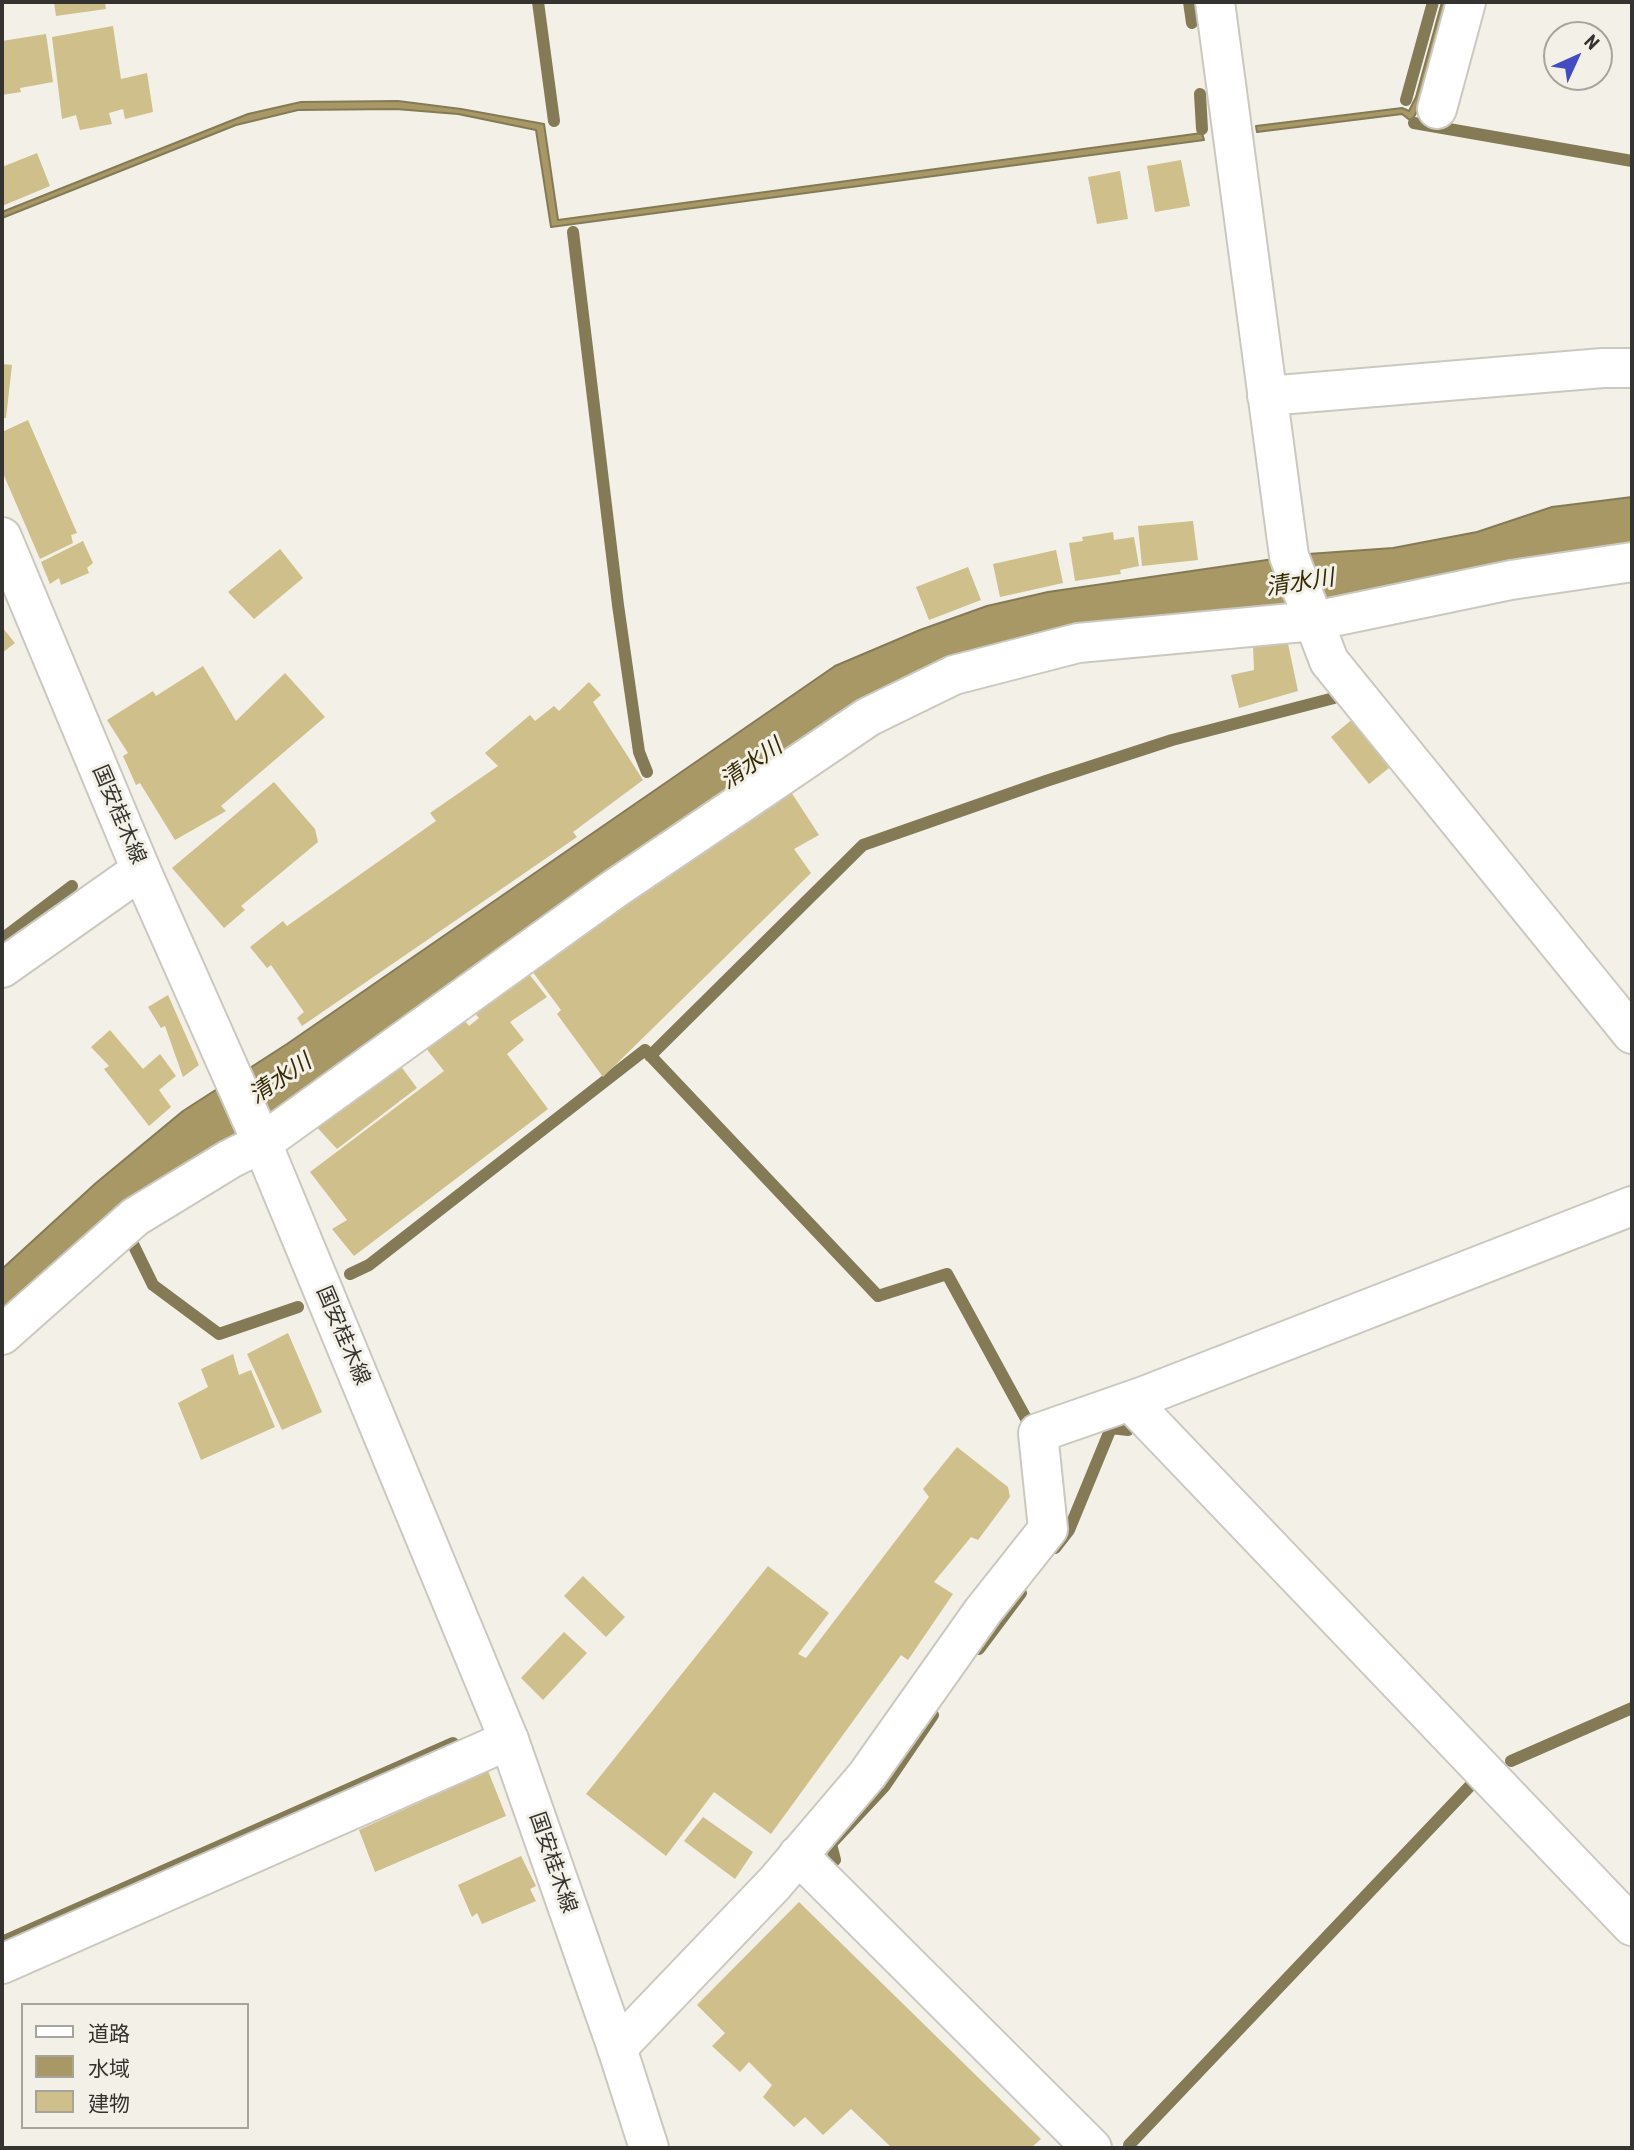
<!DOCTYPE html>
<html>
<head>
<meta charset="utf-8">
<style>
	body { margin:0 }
	#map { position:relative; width:1634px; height:2150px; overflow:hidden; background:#f3f0e7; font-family:"Roboto Condensed","Noto Sans JP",sans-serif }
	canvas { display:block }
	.frame { position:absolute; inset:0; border:4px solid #34332f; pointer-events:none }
	.legend { position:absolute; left:21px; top:2003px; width:228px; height:126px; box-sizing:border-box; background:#f3f0e7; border:2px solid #a7a49d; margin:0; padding:9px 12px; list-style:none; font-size:21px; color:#34332f }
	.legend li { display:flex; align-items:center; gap:14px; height:35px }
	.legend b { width:35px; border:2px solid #a7a49d }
	.north { position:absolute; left:1543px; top:21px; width:70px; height:70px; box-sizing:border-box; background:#f3f0e7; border:2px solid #a7a49d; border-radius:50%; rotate:45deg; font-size:19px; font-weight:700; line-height:28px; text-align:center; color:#34332f }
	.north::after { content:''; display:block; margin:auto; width:24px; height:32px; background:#434dc1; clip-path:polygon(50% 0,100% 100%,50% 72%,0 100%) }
</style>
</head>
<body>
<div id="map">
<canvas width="1634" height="2150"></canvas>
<div class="frame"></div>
<ul class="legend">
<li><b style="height:9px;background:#fff"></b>道路</li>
<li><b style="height:19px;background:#a79866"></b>水域</li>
<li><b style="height:19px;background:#cebf8b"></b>建物</li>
</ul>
<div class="north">N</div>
</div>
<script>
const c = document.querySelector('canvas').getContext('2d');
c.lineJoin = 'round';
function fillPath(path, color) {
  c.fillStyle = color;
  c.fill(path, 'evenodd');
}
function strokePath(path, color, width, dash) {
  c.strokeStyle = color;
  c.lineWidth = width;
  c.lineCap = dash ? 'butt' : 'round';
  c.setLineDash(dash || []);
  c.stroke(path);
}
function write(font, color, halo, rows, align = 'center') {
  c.font = font + ' "Roboto Condensed","Noto Sans JP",sans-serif';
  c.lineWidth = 6;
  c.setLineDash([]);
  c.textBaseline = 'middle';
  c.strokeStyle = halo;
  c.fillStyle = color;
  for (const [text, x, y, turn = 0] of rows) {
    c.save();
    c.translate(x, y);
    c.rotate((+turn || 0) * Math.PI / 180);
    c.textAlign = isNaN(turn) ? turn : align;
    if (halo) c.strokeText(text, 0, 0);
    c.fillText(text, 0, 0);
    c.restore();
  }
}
const water = new Path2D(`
	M1442,2h6c-8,29 -20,98 -37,119l-9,-7 -145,18 -1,-6 146,-18 7,3 7,-14z
	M398,101l63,8 83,15 14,96 644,-87 2,7 -653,87 -15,-97 -78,-16 -62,-5 -98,1 -62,15 -234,93v-6l246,-98 53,-12z
	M1632,497v52l-409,70 -408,115 -536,373 -277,209v-47l94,-86 87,-72 104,-67 548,-378 85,-36 67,-24 61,-14 260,-38 85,-6 84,-16 75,-25z`);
const stream = new Path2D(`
	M538,2l16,119
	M1189,2l3,21
	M1200,94l2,35
	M1406,100l27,-98
	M1414,123l218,38
	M573,232l45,373 21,147 8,20
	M2,939l70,-53
	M650,1056l213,-211 183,-64 126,-41 162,-42
	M128,1234l25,51 66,49 79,-27
	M350,1274l19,-9 276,-215 233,246 69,-22 82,150
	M1055,1548l14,-18 42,-102 17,2
	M979,1649l42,-56
	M1511,1761l121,-53
	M835,1860l-4,-16 53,-57 49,-72
	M2,1942l451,-199
	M1129,2145l341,-359`);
const building = new Path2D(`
	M54,2h51l1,7 -50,7z
	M113,26l8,53 26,-6 6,39 -28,7 -2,-10 -14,4 3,11 -32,6 -4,-15 -14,4 -10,-82z
	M46,34l7,48 -33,6 1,4 -19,3v-45h2l-2,-9z
	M37,153l13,33 -48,20v-39z
	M1181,160l9,46 -35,6 -8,-46z
	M1120,171l8,48 -31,5 -9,-47z
	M2,364l10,1 -6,53h-4z
	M28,420l49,113 -6,2 2,8 -33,16 -38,-88v-39z
	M1193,521l5,39 -56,6 -4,-40z
	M1113,532l1,8 20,-3 5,29 -19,4 1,4 -46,7 -6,-38 14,-2 -1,-4z
	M83,541l10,22 -6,5 2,5 -28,12 -2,-7 -9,6 -9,-22z
	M280,549l23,29 -49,41 -26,-27z
	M1056,550l7,33 -63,14 -7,-33z
	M968,567l13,33 -52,20 -13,-33z
	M2,627l13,16 -13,10z
	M1287,639l11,52 -59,17 -8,-33 23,-5 -1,-25z
	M203,666l33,55 49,-48 40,44 -104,89 5,5 -51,29 -35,-57 -4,2 -13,-29 5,-3 -21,-33 46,-29 3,5z
	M589,682l12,13 -8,7 50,78 -70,52 4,5 -275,189 -5,-8 7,-6 -33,-47 -4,3 -17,-21 33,-26 4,5 149,-105 -6,-8 68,-47 -13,-13 45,-38 5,6 19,-15 5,5z
	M1355,717l39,47 -25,20 -38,-47z
	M274,782l41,47 3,13 -77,64 4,4 -21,18 -52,-60z
	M791,792l28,43 -25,14 17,24 -208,204 -46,-63 4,-4 -29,-39z
	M529,974l18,23 -37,25 14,18 -17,14 41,55 -194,147 -22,-27 15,-9 -37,-48 134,-101 -19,-24 37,-30 7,9 10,-8 -5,-6z
	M168,995l31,70 -16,12 -18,-51 -4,2 -13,-21z
	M110,1030l33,39 17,-15 16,22 -17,14 12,17 -22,19 -45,-57 5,-3 -18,-19z
	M400,1065l17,23 -80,61 -24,-26 63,-48 4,7z
	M288,1333l34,79 -40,18 -35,-76z
	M233,1354l6,21 12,-5 24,57 -74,33 -23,-57 30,-16 -7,-18z
	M957,1447l51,40 2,10 -32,43 -7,-3 -37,45 19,12 -45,66 -7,-5 -130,179 -57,-42 -48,64 -80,-62 182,-228 61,47 -31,41 8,4 123,-161 -6,-8z
	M583,1576l42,41 -19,20 -42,-41z
	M564,1632l23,21 -44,47 -22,-22z
	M488,1771l18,45 -131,56 -16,-42z
	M703,1817l50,35 -18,27 -51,-38z
	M521,1856l15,30 -6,3 6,12 -54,23 -5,-11 -5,4 -14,-32z
	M799,1902l242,237 -10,9h-139l-41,-39 -28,26 -18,-18 -11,10 -31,-30 9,-12 -23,-23 -9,10 -28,-26 13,-13 -28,-28z`);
const minor = new Path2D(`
	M1215,2l74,554 40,105 303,373
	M1437,109l29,-107
	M1267,396l336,-28h29
	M2,968l139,-98
	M2,1335l133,-118 95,-58 32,-16 351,-253 255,-173 86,-42 124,-32 236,-22 197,-41 121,-18
	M1130,1401l502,525
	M798,1855l294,293
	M2,1964l507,-224
	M617,2048l158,-165 92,-108 116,-164 65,-82 -10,-96 106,-37 488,-190`);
const secondary = new Path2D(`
	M2,537l139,333 121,273 247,597 108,308 32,100`);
const streetNames = [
	["国安桂木線",118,815,67],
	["国安桂木線",342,1336,67],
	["国安桂木線",552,1863,71]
];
const waterNames = [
	["清水川",1300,584,-9],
	["清水川",752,765,-35],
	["清水川",281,1080,-34]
];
fillPath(water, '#a79866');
strokePath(water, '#847a56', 2);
strokePath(stream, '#847a56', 12);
fillPath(building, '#cebf8b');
strokePath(minor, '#cbc8bf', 42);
strokePath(secondary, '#cbc8bf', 42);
strokePath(minor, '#fff', 38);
strokePath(secondary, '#fff', 38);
write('21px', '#34332f', '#f3f0e7', streetNames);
write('italic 23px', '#342900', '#f3f0e7', waterNames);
</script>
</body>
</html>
